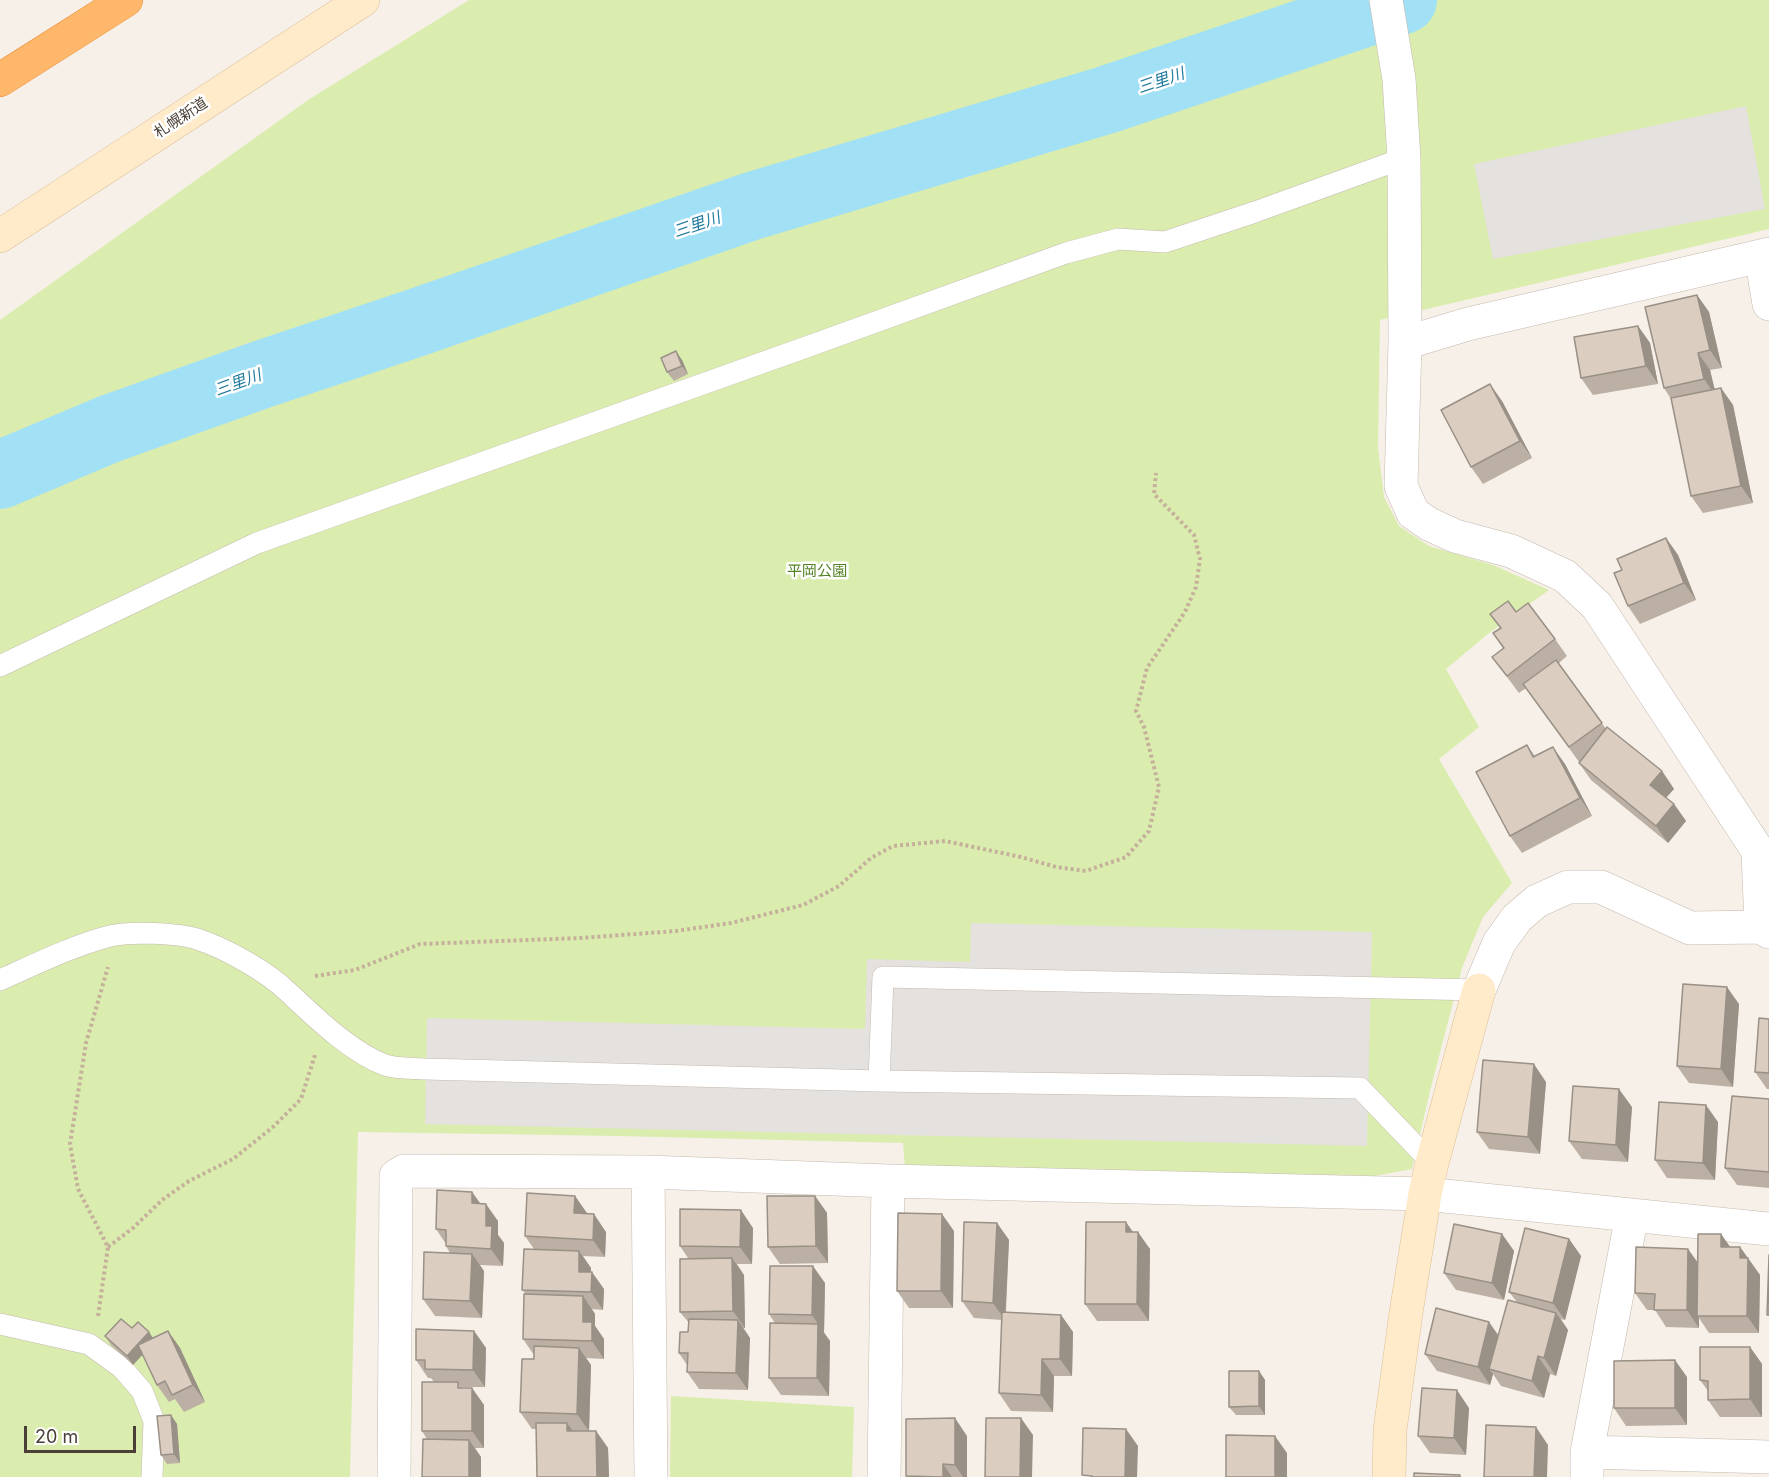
<!DOCTYPE html>
<html>
<head>
<meta charset="utf-8">
<style>
	body { margin:0 }
	#map { position:relative; width:1769px; height:1477px; overflow:hidden; background:#f6f0e9; font-family:Inter,sans-serif }
	canvas { display:block }
	.scale { position:absolute; left:24px; top:1426px; width:112px; height:27px; box-sizing:border-box; border:3px solid #4a4037; border-top:0; padding-left:8px; font-size:18px; line-height:21px; white-space:nowrap; color:#4a4037; -webkit-text-stroke:4px #fff; paint-order:stroke }
</style>
</head>
<body>
<div id="map">
<canvas width="1769" height="1477"></canvas>
<div class="scale">20 m</div>
</div>
<script>
const c = document.querySelector('canvas').getContext('2d');
c.lineJoin = 'round';
function fillPath(path, color) {
  c.fillStyle = color;
  c.fill(path, 'evenodd');
}
function strokePath(path, color, width, dash) {
  c.strokeStyle = color;
  c.lineWidth = width;
  c.lineCap = dash ? 'butt' : 'round';
  c.setLineDash(dash || []);
  c.stroke(path);
}
function write(font, color, halo, rows, align = 'center') {
  c.font = font + ' Inter,"Noto Sans JP",sans-serif';
  c.lineWidth = 5;
  c.setLineDash([]);
  c.textBaseline = 'middle';
  c.strokeStyle = halo;
  c.fillStyle = color;
  for (const [text, x, y, turn = 0] of rows) {
    c.save();
    c.translate(x, y);
    c.rotate((+turn || 0) * Math.PI / 180);
    c.textAlign = isNaN(turn) ? turn : align;
    if (halo) c.strokeText(text, 0, 0);
    c.fillText(text, 0, 0);
    c.restore();
  }
}
const green = new Path2D(`
	M469,0h1300v229l-389,91 -2,128 6,49 15,29 30,20 64,19 56,25 -60,43 -43,36 33,58 -40,32 73,124 -29,34 -21,51 -32,123 -18,78 -37,7 -470,-7 -2,-26 -285,-7 -260,-4 -8,345h-350v-1157l308,-220z
	M671,1396l183,11 -2,70h-182z`);
const parking = new Path2D(`
	M1746,106l19,103 -272,50 -19,-95z
	M971,923l401,9 -5,214 -942,-22 2,-106 438,11 2,-70 103,3z`);
const river = new Path2D(`
	M0,475l109,-46 151,-54 155,-52 337,-117 354,-106 297,-100`);
const path = new Path2D(`
	M315,976l40,-6 65,-26 161,-6 95,-7 55,-8 72,-18 36,-19 32,-28 22,-12 52,-5 76,16 35,10 30,4 40,-14 23,-26 10,-44 -15,-60 -8,-16 11,-43 38,-56 11,-25 4,-28 -6,-24 -40,-41 2,-21
	M108,1247l25,-19 29,-28 27,-19 44,-22 40,-32 28,-28 14,-44
	M98,1316l10,-69 -30,-58 -8,-45 16,-101 22,-76`);
const lane = new Path2D(`
	M0,666l257,-123 555,-198 254,-92 52,-14 47,3 90,-30 149,-54
	M0,980c36,-16 72,-34 110,-44 19,-5 68,-3 87,3 28,9 69,32 90,52 28,26 62,60 98,74 12,4 29,3 41,4l453,12 481,7 72,75
	M879,1081l4,-104 596,13
	M0,1324l89,20 33,24 20,23 12,30 -2,56`);
const street = new Path2D(`
	M1386,0l13,79 5,79 1,185 -4,143 12,27 16,11 26,12 56,15 54,25 32,30 161,245 3,76
	M1761,256l8,48
	M1405,343l63,-19 301,-70
	M1479,990l20,-47 18,-25 20,-17 31,-14h33l89,41 71,-1 8,5
	M648,1172l3,305
	M1587,1452l182,5
	M394,1477l2,-301 8,-5 244,1 240,9 537,13 344,35
	M884,1477l4,-296
	M1587,1477v-25l45,-237`);
const secondary = new Path2D(`
	M0,236l363,-236
	M1389,1477l1,-47 16,-117 19,-119 7,-31 47,-173`);
const highway = new Path2D(`
	M0,80l126,-80`);
const wall = new Path2D(`
	M1697,295l12,17 13,56 -12,2 5,20 6,-2 12,17 20,98 -50,10 -12,-17 -20,-97 -7,-11z
	M1638,326l12,17 8,41 -65,11 -12,-17z
	M682,360l6,14 -14,7 -7,-9z
	M1502,401l30,57 -49,26 -12,-17z
	M1666,538l12,17 18,45 -56,24 -12,-18 -6,-36z
	M1516,612l39,27 12,17 -8,7 47,66 56,42 12,18 -8,9 8,6 12,17 -18,22 -77,-63 -12,-17v-1l-53,-74 -7,5 -27,-36 11,-9 -10,-15 7,-5 -10,-14z
	M1527,745l8,11 30,8 27,52 -70,37 -12,-17z
	M1739,1004l-6,83 -44,-4 -12,-17z
	M1769,1019v70h-2l-12,-17z
	M1546,1082l-6,72 -51,-5 -12,-17z
	M1769,1099v89l-32,-3 -12,-17z
	M1632,1107l-4,55 -46,-3 -13,-18z
	M1718,1122l-3,58 -48,-2 -12,-18z
	M472,1192l8,11 18,18v14l6,8 -1,23 -23,-1 4,6 -2,47 -47,-2 -12,-17 27,-46 -4,-7v-2l-10,-15z
	M575,1196l12,18 19,18 -1,25 -22,-1 8,12v4l13,17 -1,21 -11,-1 3,5v12l9,13v20l-18,-1 5,7 -2,66h7l12,17 1,29h-72l-1,-48h-4l-12,-17 14,-53v-4l-11,-16 3,-45 -4,-4 12,-41 -9,-13z
	M815,1196l12,17 1,50 -48,1 -12,-17z
	M997,1223l12,17 -3,72 55,3 12,17 -1,44h-18l-1,36 -42,-1 -12,-18 3,-73 -28,-2 -12,-17z
	M753,1228l-1,36h-15l7,11 1,53h-2l7,10 -2,52 -49,-1 -12,-17v-7l-8,-12 9,-21 1,-9 -9,-11 8,-54 -8,-12z
	M954,1231l-1,77h-44l-12,-17z
	M1133,1232l17,17 -1,72h-52l-12,-17z
	M1502,1234l12,17 -10,49 -48,-10 -12,-17z
	M1721,1234l9,13h10l20,28 -1,58h-50l-10,-15v10l-33,-1 -11,-17h-8l-12,-17 53,-44 10,14z
	M1569,1239l12,17 -16,64 -4,-1 7,11 -12,46 -6,-2 -6,24 -43,-12 -8,-12 -3,11 -53,-14 -12,-17 73,-19 19,-33 -8,-10z
	M825,1283l-1,50 6,8 -1,55 -48,-1 -12,-17 6,-55 -6,-9z
	M132,1328l21,10 15,-7 12,17 25,54 -21,10 -9,-13 -6,3 -12,-17 -14,-31 -10,11 -22,-20 -6,-9z
	M474,1331l12,17 -1,39h-24l1,1h10l12,17v43h-9l6,9v20h-59l5,-38 -5,-8 12,-49 -3,-4h-3l-12,-18z
	M1750,1347l12,17v53h-42l-12,-17v-9l-8,-11z
	M1259,1371l6,9v35h-29l-7,-8z
	M1687,1377v48l-61,1 -12,-18z
	M1469,1408l-3,47 -36,-2 -12,-17z
	M171,1415l6,9 3,39 -13,1 -6,-9z
	M967,1436v41h-61v-1z`);
const shadedWall = new Path2D(`
	M1697,295l12,17 13,56 -12,-18z
	M1638,326l12,17 8,41 -12,-18z
	M676,351l6,9 6,14 -6,-8z
	M1698,353l12,17 6,26 -12,-17z
	M1490,384l12,17 30,57 -12,-17z
	M1721,388l12,17 20,98 -12,-17z
	M1666,538l12,17 18,45 -12,-17z
	M1553,747l12,17 27,52 -12,-18z
	M1662,771l12,18 -12,13 -12,-17z
	M1674,804l12,17 -18,22 -12,-17z
	M1727,987l12,17 -6,83 -12,-18z
	M1534,1064l12,18 -6,72 -12,-17z
	M1619,1089l13,18 -4,55 -12,-17z
	M1706,1105l12,17 -3,58 -12,-17z
	M472,1192l12,17 -12,-6z
	M575,1196l12,17 -1,18 -12,-18z
	M815,1196l12,17 1,50 -12,-17z
	M486,1204l12,17v14l6,8 -1,23 -12,-17 -5,-23z
	M741,1210l12,18 -1,36 -12,-17z
	M594,1214l12,18 -1,25 -12,-17z
	M942,1214l12,17 -1,77 -12,-17z
	M1126,1222l12,17v-7l12,17 -1,72 -12,-17 -11,-72z
	M997,1223l12,17 -4,80 -12,-17z
	M1502,1234l12,17 -10,49 -12,-17z
	M1721,1234l12,17 -12,-4z
	M1569,1239l12,17 -16,64 -12,-17z
	M1740,1247l20,28 -1,58 -12,-17 -7,-58z
	M1688,1249l12,17 -3,50 2,2v10l-12,-18z
	M579,1251l12,17v21l-12,-17z
	M472,1254l12,17 -2,47 -12,-17z
	M732,1258l12,17 1,53 -12,-17z
	M813,1266l12,17 -1,50 -12,-18z
	M592,1272l12,17 -1,21 -12,-18z
	M583,1296l12,18v12l9,13v20l-12,-18 -9,-19z
	M1556,1313l12,17 -12,46 -12,-18z
	M1061,1315l12,17 -1,44 -12,-17z
	M738,1320l12,18 -2,52 -12,-17z
	M1489,1322l12,17 -12,30 4,5 -3,11 -12,-18z
	M818,1324l12,17 -1,55 -12,-18z
	M168,1331l12,17 25,54 -12,-17z
	M474,1331l12,17 -1,39 -12,-17z
	M149,1332l6,9 -22,24 -6,-9z
	M1750,1347l12,17v53l-12,-18z
	M579,1348l12,17 -2,66 -12,-17z
	M1538,1356l12,18 -6,24 -12,-17z
	M1042,1359l12,17 -1,36 -12,-17z
	M1675,1360l12,17v48l-12,-17z
	M1259,1371l6,9v35l-6,-9z
	M472,1388l12,17v43l-12,-17z
	M1457,1390l12,18 -3,47 -12,-17z
	M171,1415l6,9 3,39 -6,-9z
	M955,1418l12,18v41h-4l-8,-12z
	M1021,1418l12,17 -1,42h-12z
	M567,1423l12,17 -12,-9z
	M1536,1427l12,18 -1,32h-13z
	M1126,1429l12,17 -1,31h-12z
	M596,1431l12,17 1,29h-12z
	M1275,1436l12,17v24h-12z
	M469,1440l12,17v20h-12z
	M943,1464l9,13h-9z`);
const building = new Path2D(`
	M1697,295l13,55 -12,3 6,26 -40,9 -19,-81z
	M1638,326l8,40 -65,12 -7,-41z
	M676,351l6,15 -15,6 -6,-14z
	M1490,384l30,57 -49,26 -30,-57z
	M1721,388l20,98 -50,10 -20,-98z
	M1666,538l18,45 -56,23 -14,-33 8,-3 -5,-11z
	M1508,601l8,11 12,-9 27,36 -48,37 -15,-19 12,-9 -11,-15 8,-5 -11,-14z
	M1556,660l46,63 -33,24 -46,-63z
	M1607,727l55,44 -12,14 24,19 -18,22 -77,-63z
	M1527,745l6,12 20,-10 27,51 -70,38 -34,-64z
	M1683,984l44,3 -6,82 -44,-3z
	M1759,1018l10,1v54l-14,-1z
	M1483,1060l51,4 -6,73 -51,-5z
	M1573,1086l46,3 -3,56 -47,-4z
	M1732,1096l37,3v73l-44,-4z
	M1659,1102l47,3 -3,58 -48,-3z
	M437,1190l35,2v11l14,1v22h6l-1,23 -45,-3v-16l-10,-1z
	M527,1193l48,3 -1,17 20,1 -1,26 -68,-4z
	M767,1196h48l1,50 -48,1z
	M680,1209l61,1 -1,37 -60,-1z
	M898,1213l44,1 -1,77h-44z
	M964,1222l33,1 -4,80 -31,-2z
	M1086,1222h40v10h12l-1,72h-52z
	M1454,1224l48,10 -10,49 -48,-10z
	M1525,1228l44,11 -16,64 -44,-11z
	M1698,1234h23v13h19v11h8l-1,58h-50z
	M1636,1247l52,2 -1,61h-33l1,-16 -20,-1z
	M524,1249l55,2v21h13l-1,20 -69,-2z
	M424,1252l48,2 -2,47 -47,-2z
	M1769,1255v60h-2z
	M732,1258l1,53 -53,1v-53z
	M770,1266h43l-1,49 -43,-1z
	M524,1294l59,2v26h9v19l-69,-2z
	M1508,1300l48,13 -12,45 -6,-2 -6,25 -43,-12z
	M1436,1308l53,14 -11,45 -53,-13z
	M1002,1312l59,3 -1,44h-18l-1,36 -42,-2z
	M121,1319l11,9 6,-6 11,10 -22,24 -22,-20z
	M689,1319l49,1 -2,53 -49,-1 1,-19h-9l1,-21h8z
	M770,1323l48,1 -1,54h-48z
	M416,1329l58,2 -1,39 -48,-1v-9h-9z
	M168,1331l25,54 -21,10 -7,-14 -8,4 -19,-40z
	M534,1346l45,2 -2,66 -57,-2 2,-53h12z
	M1700,1347h50v52l-42,1v-19l-8,-1z
	M1675,1360v48h-61v-47z
	M1229,1371h30v35l-30,1z
	M422,1382h36v6h14v43h-50z
	M1422,1388l35,2 -3,48 -36,-2z
	M171,1415l3,39 -13,1 -4,-39z
	M955,1418v47l-12,-1v13l-37,-1v-57z
	M986,1418h35l-1,59h-35z
	M536,1423h31v8h29l1,46h-60z
	M1486,1425l50,2 -2,50h-50z
	M1083,1428l43,1 -1,48h-33v-1l-10,-1z
	M1226,1435l49,1v41h-49z
	M423,1439l46,1v37h-47z
	M1414,1473l46,2v2h-46z`);
const streetNames = [
	["札幌新道",181,118,-33]
];
const parkNames = [
	["平岡公園",817,571]
];
const waterNames = [
	["三里川",1161,81,-19],
	["三里川",697,225,-19],
	["三里川",238,383,-20]
];
fillPath(green, '#daedaf');
fillPath(parking, '#e4e1de');
strokePath(river, '#a2e0f6', 68);
strokePath(lane, '#c5b9ae', 22);
strokePath(street, '#c5b9ae', 34);
strokePath(secondary, '#dcc098', 34);
strokePath(highway, '#ea8a2f', 34);
strokePath(path, '#c5b09b', 4, [3, 3]);
strokePath(lane, '#fff', 21);
strokePath(street, '#fff', 33);
strokePath(secondary, '#ffeaca', 33);
strokePath(highway, '#ffb86b', 33);
fillPath(wall, '#bcb0a5');
fillPath(shadedWall, '#999086');
fillPath(building, '#dbcdc0');
strokePath(building, '#999086', 1.5);
write('15px', '#4a4037', '#fff', streetNames);
write('15px', '#558224', '#fff', parkNames);
write('italic 16px', '#227b9d', '#fff', waterNames);
</script>
</body>
</html>
